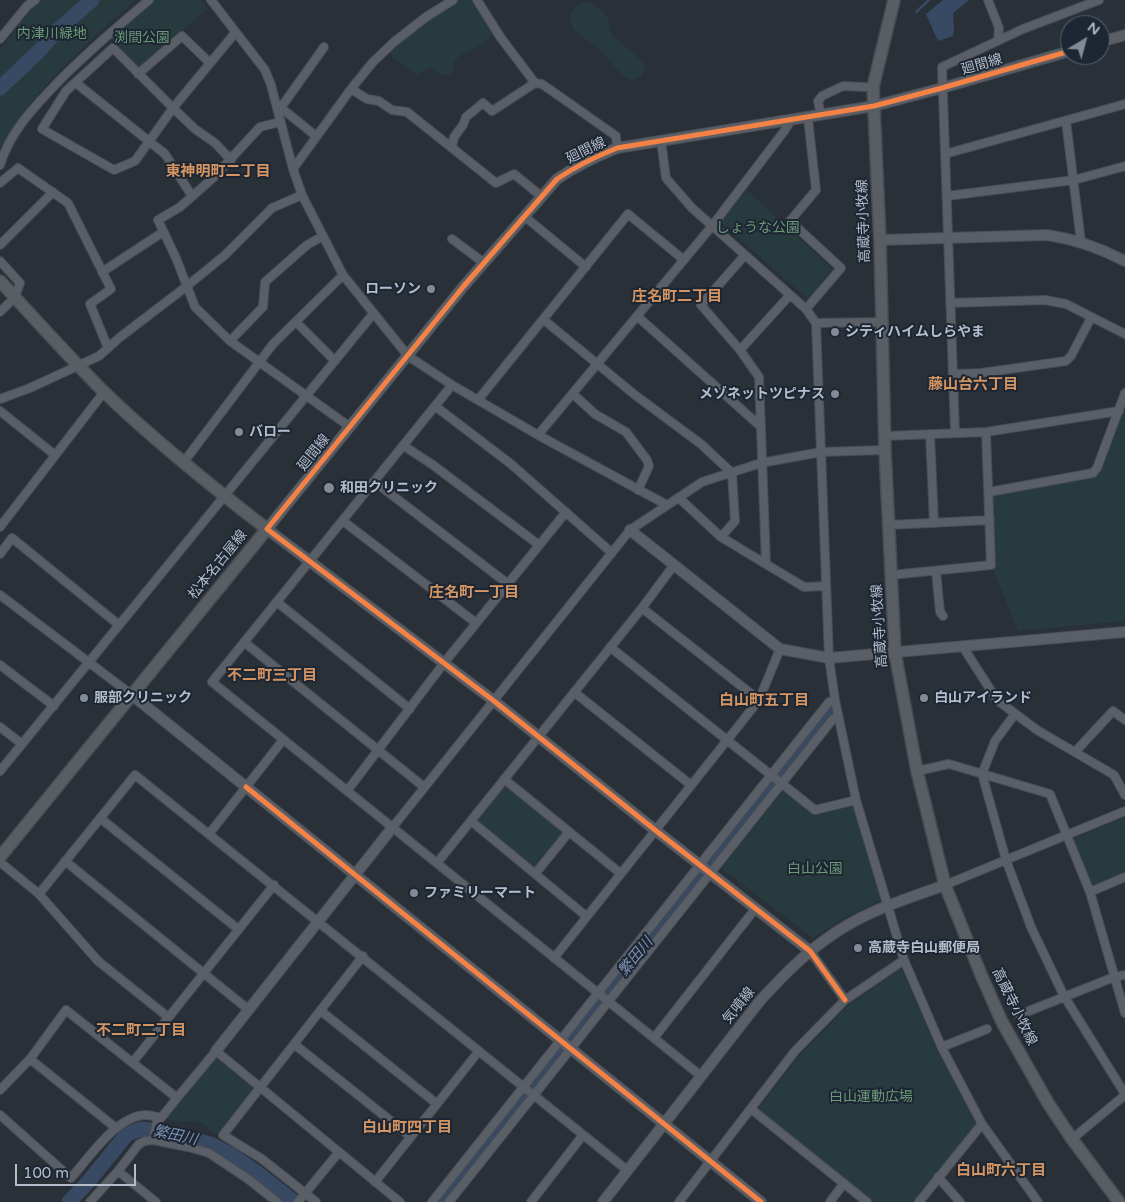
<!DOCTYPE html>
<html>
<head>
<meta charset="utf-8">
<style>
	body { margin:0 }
	#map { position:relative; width:1125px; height:1202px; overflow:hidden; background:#2a3038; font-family:"Varela Round",sans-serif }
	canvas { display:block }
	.north { position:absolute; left:1060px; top:15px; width:50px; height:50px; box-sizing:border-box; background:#1d2633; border:1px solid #59626f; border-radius:50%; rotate:37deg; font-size:14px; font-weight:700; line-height:20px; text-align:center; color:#b4bcc9 }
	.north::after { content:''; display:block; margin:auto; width:18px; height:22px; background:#848b96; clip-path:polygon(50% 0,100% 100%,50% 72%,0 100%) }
	.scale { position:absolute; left:15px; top:1164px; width:121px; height:22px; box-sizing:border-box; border:2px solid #b4bcc9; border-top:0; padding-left:6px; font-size:15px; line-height:18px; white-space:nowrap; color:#b4bcc9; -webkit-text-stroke:4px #1d2633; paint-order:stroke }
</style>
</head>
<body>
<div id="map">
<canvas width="1125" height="1202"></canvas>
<div class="north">N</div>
<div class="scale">100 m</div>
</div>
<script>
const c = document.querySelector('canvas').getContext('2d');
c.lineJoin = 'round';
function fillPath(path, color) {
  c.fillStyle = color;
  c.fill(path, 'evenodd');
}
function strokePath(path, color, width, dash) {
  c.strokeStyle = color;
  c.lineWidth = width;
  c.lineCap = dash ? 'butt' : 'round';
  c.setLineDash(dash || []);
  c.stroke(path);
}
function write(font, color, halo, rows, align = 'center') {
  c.font = font + ' "Varela Round","Noto Sans JP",sans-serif';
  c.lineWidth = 4;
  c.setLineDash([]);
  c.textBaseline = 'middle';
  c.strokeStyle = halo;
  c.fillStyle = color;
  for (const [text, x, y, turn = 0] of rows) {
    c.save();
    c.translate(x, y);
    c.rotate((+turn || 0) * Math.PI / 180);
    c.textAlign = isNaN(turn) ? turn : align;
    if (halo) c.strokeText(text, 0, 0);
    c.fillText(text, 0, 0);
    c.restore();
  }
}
const green = new Path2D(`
	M40,0h95c-49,44 -103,91 -135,149v-101l4,-3 25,-34z
	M154,0h47l6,9 -67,59 -30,-30z
	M460,0h11l11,13 11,18c-10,20 -27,15 -40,32v7l-4,5 -8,-1 -12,-7 -11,9 -24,-18 -4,-6c19,-23 45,-37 70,-52z
	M586,2c9,3 20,9 23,19 1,4 0,8 2,12 10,15 25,15 35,36l-5,8 -9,3c-15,-5 -20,-19 -31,-29 -12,-11 -35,-19 -30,-38 2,-7 7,-9 15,-11z
	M747,190l85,79 -24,30 -88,-77z
	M1125,402v219l-107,10 -25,-62 2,-3 -3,-69 3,-2 102,-20 3,-3z
	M503,787h4l56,45v3l-26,33h-4l-56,-44v-5z
	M785,788l31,25 39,-10 27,97 -38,18 -31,20 -92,-70z
	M1125,817v57l-30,12 -4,-2 -18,-43 2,-3z
	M899,970h3l34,78 39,74v4l-61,76h-41l-113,-91 -1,-3 41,-53 49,-50z
	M213,1059h4l35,28v4l-36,44 -13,-11 -5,-2 -29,-1 -3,-3z`);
const water = new Path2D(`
	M943,0h26l-16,13 1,14 -1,9 -15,5 -12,-27z`);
const stream = new Path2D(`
	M916,12l13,-12`);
const river = new Path2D(`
	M0,88l39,-37 19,-21 34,-30
	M69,1202l20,-21 38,-47 14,-5 20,2 49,13 22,11 24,17 38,30
	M440,1202l391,-490`);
const minor = new Path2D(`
	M211,0l54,70 6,15 22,84 9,26 41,80 65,81 44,29 86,50 129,70
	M477,0l24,38 34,45 7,1 74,52 1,12
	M988,0l11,28 -1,12
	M0,39l27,-33 8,-6
	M138,74l44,-38 28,27
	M76,83l89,71 27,42
	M351,89l16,10 12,2 13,9 15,2 89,71 18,-9 27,22
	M280,107l36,29
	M277,108l3,-1 5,-5 39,-55
	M821,115l-3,-14 4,-5 21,-10 22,1
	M1066,121l15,121
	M280,122l-20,5 -47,51 -33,29 -22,13 18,38 19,49 35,34 120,86
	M661,141l5,37 26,30 114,101 10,14 13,335 6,42 21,100 48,160 38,88 40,76 56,78
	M452,147l2,-10 9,-12 3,-8 17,-14 9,8 43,-28
	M945,154l180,-50
	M231,160l-16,-17 -20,-14 -22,-21 -60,-60 -47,43 -24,38 72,41 21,-9 38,-53 62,-75
	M0,165c10,-34 36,-60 60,-85 28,-28 58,-54 89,-80
	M293,169l58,-80 22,-27 21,-20 32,-25 27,-17
	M0,183l18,-15 50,35 43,86 -21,15 18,44
	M947,196l127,-16 51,-14
	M524,216l62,51
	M452,239l32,24
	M0,245l53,-53
	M745,255l-44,50 39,45 19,27 7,186
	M0,261l20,22 -5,14 -15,15
	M102,272l61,-40
	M950,303l95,-3 21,4 59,30
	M806,309l35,-41 -51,-47 26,-31 -8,-72
	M637,316l123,110
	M544,320l91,75 66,49 31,29 3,48 -14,16
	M296,322l39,39
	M816,323l65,-1
	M230,341l33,-34 2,-25 42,-37 16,-9
	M740,350l50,-55
	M954,374l27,-1 85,-12 5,-5 20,-38
	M452,385l-240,297 489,394
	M573,394l22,20 31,18 21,28 2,6 -11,24
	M0,399l30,-11 69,-32 20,-18 68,-52 38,-31 47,-47 30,-13
	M478,400l150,-186 56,46
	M435,406l76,58 101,89
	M0,411l55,44
	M955,432l-13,-365 81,-38 76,-29
	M930,434l4,89
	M538,435l174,-209 73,-96 6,-10
	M885,436l101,-4 133,-21
	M404,446l29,19 106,80
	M183,463l90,-119 70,-69
	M375,482l133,102
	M989,492l104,-19 4,-5 28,-75
	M679,498l42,39 83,50 22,-1
	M343,521l133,102
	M889,525l101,-5
	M0,527l104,-135
	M0,554l12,-16 107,87
	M936,571l4,41 3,4
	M891,575l100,-10 -5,-133
	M0,595l132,100
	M277,602l133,107
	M642,608l117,92
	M244,642l180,145
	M610,647l205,163 41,-10
	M963,647l34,53 40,30 77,45 11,20
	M0,665l54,41
	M574,692l117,93
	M1015,714l-20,27 -13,33 24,86 25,67 33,69 61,98
	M0,727l22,17
	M1075,752l38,-41 12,9
	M0,771l373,-457
	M917,771l32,-7 101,30 40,98 35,121
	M504,779l116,94
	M347,791l97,-128 122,-151
	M100,818l138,111
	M471,821l115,95
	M392,828l238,-298 72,-48 59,-19 60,-11 64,-2
	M209,834l74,-94
	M65,861l184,149
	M0,862l39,32 59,67 70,56
	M437,863l205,-255 32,-43
	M535,874l34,-42
	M945,885l180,-74
	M1090,892l35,-15
	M39,894l96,-119 492,395
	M810,951l35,49
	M554,958l205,-258 21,-51
	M321,1011l116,93
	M1019,1015l95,-38 11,-2
	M654,1038l101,-129
	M294,1044l117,93
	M942,1047l45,-18
	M30,1059l86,69
	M133,1062l141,-177
	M0,1090l30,-31 36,-49 111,88 39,-47 184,151
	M751,1109l116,93
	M0,1115l71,63c18,-20 46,-63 75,-63 5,0 11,2 15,3l16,-20
	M1072,1139l53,-44
	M153,1140l5,-23
	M118,1171l38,31
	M938,1177l22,25
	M375,1182l104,-131
	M90,1202l28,-31 21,-27 6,-3 8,-1 35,7 21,6 39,26 29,23
	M298,1202l41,-50
	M316,1202l-54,-43 -39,-24 140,-179
	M432,1202l397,-500 6,-2
	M449,1202l384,-483 6,-1
	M531,1202l52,-67
	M679,1202l116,-151 50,-51 59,-40
	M830,1202l14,-19
	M919,1202l63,-78`);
const tertiary = new Path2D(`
	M1100,42l25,-7
	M880,240l167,-5c28,4 53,13 78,26
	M630,530l150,119 49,9 296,-26
	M132,695l629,507
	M810,951l-155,-121 -161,-129 -227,-172 196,-242 94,-108c19,-13 38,-22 60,-31l257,-42 68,-18 128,-37
	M216,1051l176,-223
	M603,1202l156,-200c26,-29 53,-56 87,-76 30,-18 66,-29 99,-41`);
const secondary = new Path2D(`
	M894,0l-21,87 7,153 5,210 10,203 22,118 28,114 37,92 20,45 46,81 24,36 47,63
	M0,281c34,37 68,75 104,111 51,49 107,94 163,137l-267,328`);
const cycleway = new Path2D(`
	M246,787l515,415
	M845,1000l-35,-49 -155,-121 -161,-129 -227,-172 196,-242 94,-108c19,-13 38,-22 60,-31l257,-42 68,-18 128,-37`);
const markers = [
	[431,289,5,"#848b96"],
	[835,332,5,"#848b96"],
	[835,394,5,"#848b96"],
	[239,432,5,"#848b96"],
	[329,488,6,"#848b96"],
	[84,698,5,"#848b96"],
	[924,698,5,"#848b96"],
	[414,893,5,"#848b96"],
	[858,948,5,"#848b96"]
];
const parkNames = [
	["内津川緑地",52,34],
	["渕間公園",142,38],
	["しょうな公園",758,228],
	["白山公園",815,869],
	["白山運動広場",871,1097]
];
const streetNames = [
	["廻間線",982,65,-16],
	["廻間線",586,151,-26],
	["高蔵寺小牧線",864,221,-92],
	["廻間線",314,453,-51],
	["松本名古屋線",218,565,-51],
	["高蔵寺小牧線",880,626,-94],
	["気噴線",739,1006,-51],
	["高蔵寺小牧線",1014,1007,64]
];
const poiNames = [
	["ローソン",421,289,"right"],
	["シティハイムしらやま",845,332],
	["メゾネットツピナス",825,394,"right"],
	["バロー",249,432],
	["和田クリニック",340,488],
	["服部クリニック",94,698],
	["白山アイランド",934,698],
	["ファミリーマート",424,893],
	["高蔵寺白山郵便局",868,948]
];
const neighbourhoodNames = [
	["東神明町二丁目",218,172],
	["庄名町二丁目",677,297],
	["藤山台六丁目",973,385],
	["庄名町一丁目",474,593],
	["不二町三丁目",272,676],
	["白山町五丁目",764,701],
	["不二町二丁目",141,1031],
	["白山町四丁目",407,1128],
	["白山町六丁目",1001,1171]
];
const waterNames = [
	["繁田川",636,957,-51],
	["繁田川",175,1136,12]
];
fillPath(green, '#273a3e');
fillPath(water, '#384963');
strokePath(stream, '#384963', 2.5);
strokePath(river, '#384963', 15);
strokePath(minor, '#484c53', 10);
strokePath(tertiary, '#484c53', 12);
strokePath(secondary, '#484c53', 14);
strokePath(minor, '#5a5e66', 8);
strokePath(tertiary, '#5a5e66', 10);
strokePath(secondary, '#595d64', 11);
strokePath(cycleway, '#f48246', 5);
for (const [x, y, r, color] of markers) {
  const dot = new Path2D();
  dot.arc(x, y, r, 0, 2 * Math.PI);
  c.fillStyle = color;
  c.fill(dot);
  strokePath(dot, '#1d2633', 2);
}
write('14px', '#6b9a76', '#1d2633', parkNames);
write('14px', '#b4bcc9', '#1d2633', streetNames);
write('bold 14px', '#b4bcc9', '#1d2633', poiNames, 'left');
write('bold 15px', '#d59563', '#1d2633', neighbourhoodNames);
write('italic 15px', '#7c92b1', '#1d2633', waterNames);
</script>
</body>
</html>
